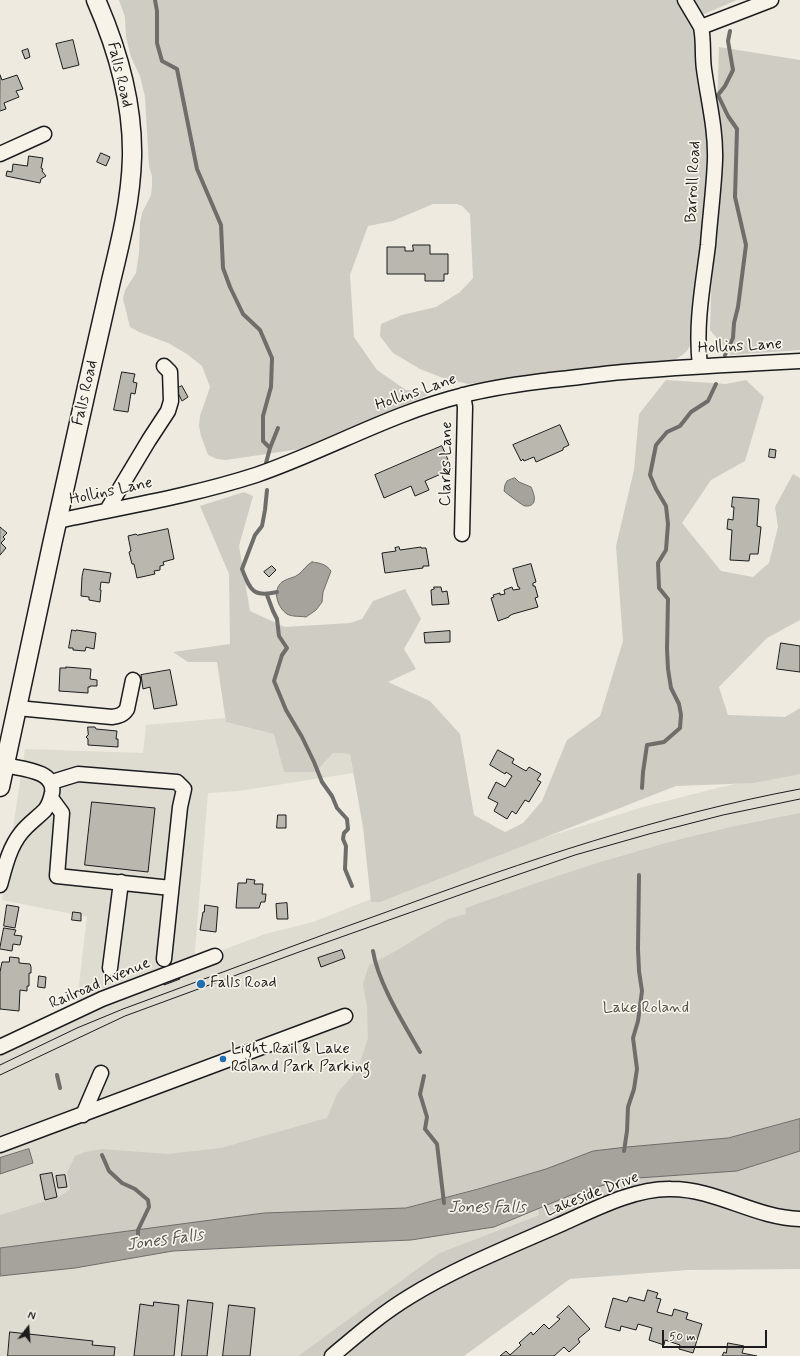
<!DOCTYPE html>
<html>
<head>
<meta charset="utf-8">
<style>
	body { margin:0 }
	#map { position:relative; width:800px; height:1356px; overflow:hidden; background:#eeeae0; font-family:Mynerve,sans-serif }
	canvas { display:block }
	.north { position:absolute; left:8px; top:1308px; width:40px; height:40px; -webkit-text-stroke:3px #f7f3e8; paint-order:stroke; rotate:17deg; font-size:11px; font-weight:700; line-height:16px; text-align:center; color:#1c1c1c }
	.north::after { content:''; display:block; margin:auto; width:14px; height:18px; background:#1c1c1c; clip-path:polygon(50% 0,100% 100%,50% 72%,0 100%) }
	.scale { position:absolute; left:662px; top:1330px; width:105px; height:18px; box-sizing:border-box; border:2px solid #1c1c1c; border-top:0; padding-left:5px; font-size:12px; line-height:14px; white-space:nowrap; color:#1c1c1c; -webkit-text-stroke:3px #f7f3e8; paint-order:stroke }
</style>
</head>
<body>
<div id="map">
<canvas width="800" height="1356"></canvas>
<div class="north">N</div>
<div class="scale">50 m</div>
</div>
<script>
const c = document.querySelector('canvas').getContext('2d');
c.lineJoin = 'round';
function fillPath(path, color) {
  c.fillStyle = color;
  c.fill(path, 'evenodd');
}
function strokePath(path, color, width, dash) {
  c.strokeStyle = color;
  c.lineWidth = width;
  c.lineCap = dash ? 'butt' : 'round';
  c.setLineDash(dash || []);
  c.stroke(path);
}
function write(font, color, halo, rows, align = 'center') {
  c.font = font + ' Mynerve,sans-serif';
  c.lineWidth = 3.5;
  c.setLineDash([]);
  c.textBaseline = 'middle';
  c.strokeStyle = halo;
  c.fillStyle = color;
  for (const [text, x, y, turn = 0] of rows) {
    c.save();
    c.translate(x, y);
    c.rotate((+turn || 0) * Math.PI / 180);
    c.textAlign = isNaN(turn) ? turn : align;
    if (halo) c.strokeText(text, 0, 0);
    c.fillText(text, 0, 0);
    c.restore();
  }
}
const built = new Path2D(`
	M225,718l1,4 48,12 42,38 17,-19 17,1 3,19 -114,18 -31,2 -14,168 71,-27 48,-12 141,-56 189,-59 74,-19 83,-18v43l-34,6 -114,28 -36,10 -151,51 64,266 -123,34 -142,5 -264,35v-211l76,-29 11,-91 -85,-17 23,-151 118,4 3,-28z
	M537,1209l2,6 -100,38 -141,103h-298v-80l75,-8 98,-17 95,-5 143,-6 83,-13z`);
const green = new Path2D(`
	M119,0h560l13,24 7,28 12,118 -18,165c-3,15 -7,19 -21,26l-114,11 -90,12 -25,-6 -23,-9 -27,-16 -13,-17 1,-12 21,-9 34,-8 24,-15 13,-14 -3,-64 -8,-8 -5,-2h-24l-40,17 -25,5 -18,49 4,62 23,33 29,20h12l12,4 -130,55 -74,11 -9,-1 -9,-4 -7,-19 -2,-10 1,-10 10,-29 -8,-21 -15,-12 -19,-11 -29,-11 -9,-5 -7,-28 2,-9 11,-17 3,-20 1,-30 2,-10 9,-18 1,-9v-10l-3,-10 -4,-69 -5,-21 -9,-19 -5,-20 -1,-20z
	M693,0h44l-35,15z
	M719,47l81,13v290l-69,5 -21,-25z
	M666,380l60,4 20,-4 18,17 -19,64 -34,19 -29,43 39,48 32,6 16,-14 9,-36 -3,-20 18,-33 7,4v142l-33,18 -48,49 9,28 57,2 15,-9v66l-46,9 -78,3 -296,116h-9l-8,-75 -13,-73 -17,-1 -17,19h-32l-10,-38 -48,-12 -9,-60h-29l-15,-10 57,-8 -1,-70 -29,-68 44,-14 9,4 -14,50 11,65 35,16 65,-4 12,-4 11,-18 32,-12 16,30 -17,30 12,20 -28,13 42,19 30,33 14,81 31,17 18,-9 19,-22 25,-61 33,-24 23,-75 -7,-95 18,-76 5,-56z
	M800,813v456l-112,1 -118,9 -106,77h-166l141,-103 100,-38 -10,-41 -123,34 -142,5 -264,35v-33l59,-18 11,-8 -3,-16 8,-17 10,-4 17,-3 65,5 54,-6 106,-30 10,-24 21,-25 10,-31 -1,-31 -4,-23 6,-19 25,-13 54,-33 18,-5 -1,-6c50,-17 101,-36 152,-51 60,-18 122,-33 183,-44z`);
const water = new Path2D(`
	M515,478l4,4 12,5c3,6 8,20 -6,19 -2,0 -19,-13 -21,-15l1,-6 2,-4z
	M312,562c8,1 14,2 19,9l-8,21 -1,10 -6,8 -10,7c-6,-1 -14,0 -19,-3 -10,-7 -15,-24 -5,-32 5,-4 13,-4 17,-8 5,-4 7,-9 13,-12z
	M800,1119v32l-63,20 -113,8 -53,16 -77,32 -83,13 -143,6 -95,5 -98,17 -75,8v-28l264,-35 142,-5 72,-19 68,-20 47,-18 34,-4 101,-9z
	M29,1149l4,14 -33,11v-16z`);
const stream = new Path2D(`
	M155,0l2,11v32l5,18 15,8 20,100 24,56 2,43 7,19 13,27 17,16 12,28 -1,29 -8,29v25l7,7
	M725,355l8,-17 1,-15 4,-16 8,-62 -11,-48 2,-68 -9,-13 -10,-21 7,-9 8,-16 -5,-29 2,-10
	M266,463l4,-15 8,-20
	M267,490l-2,20 -3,16 -7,9 -13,34c8,20 10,29 35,23
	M267,595l6,16 4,8 2,17 8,12 -5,7 -8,26 12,29 16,27 12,25 8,20 10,14 5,12 10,11 1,10 -4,4 -1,6 3,7 -1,23 7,17
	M642,788l1,-16 4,-27 17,-3 16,-14 1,-13 -2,-11 -8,-16 -3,-19 -1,-20 1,-50 -9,-11 -1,-25 8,-13 2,-26 -2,-18 -10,-17 -6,-14 6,-30 11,-13 13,-6 11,-14 17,-11 8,-17
	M373,951c5,32 31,73 47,101
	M57,1075l3,13
	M424,1076l-4,18 7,23 -2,12 12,15 7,59
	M624,1151l3,-20 1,-24 6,-18 3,-20 -4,-31 5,-17 4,-30 -3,-20 -1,-22 1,-74
	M102,1155l7,16 13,12 13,6 13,11 1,7 -11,23v5`);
const building = new Path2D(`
	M73,40l6,25 -16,4 -7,-25z
	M28,49l2,8 -5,2 -3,-8z
	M0,75l2,5 15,-5 6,14 -7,2 3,6 -15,6 2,6 -6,2z
	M101,153l9,4 -4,9 -9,-4z
	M29,156l14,2 -2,10 2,1 -1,2 4,5 -5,3 -1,4 -34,-7 1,-5 5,1 1,-8 14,2z
	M413,245h17v9h18v20h-4v7h-19v-7h-38v-27h18v4h8z
	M122,372l13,2 -2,8 4,1 -2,11 -4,-1 -3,19 -14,-2z
	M182,386l6,11 -6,4 -6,-12z
	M560,425l9,20 -6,3v2l-27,12 -2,-5 -10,4 -1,-2 -2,2 -8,-16z
	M442,446l10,23 -27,12 4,9 -14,6 -4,-10 -27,12 -9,-23z
	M770,449l6,1 -1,8 -6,-1z
	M733,497l26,2 -2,27 4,1 -3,27h-8l-1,7 -19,-1 2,-30 -5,-1 1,-10 5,1 1,-13h-2z
	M0,527l7,6 -4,4 2,2 -4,4 5,5 -6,7z
	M168,529l6,30 -11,3 1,3 -4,1v4l-6,1 1,3 -18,4 -3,-14h-2l-3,-12 2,-1 -3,-15 8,-2 1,1z
	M399,547l1,3 21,-3v1h5l3,18h-6v2l-38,5 -3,-20 14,-2 -1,-3z
	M531,564l5,18 -3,1v3h2l3,11 -3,1 3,9 -25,7 -4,2v1l-11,4 -7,-23 3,-1 -1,-2 7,-2v2l5,-1 -1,-4 8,-3 1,3 7,-1 -1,-2h-1l-5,-18z
	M272,566l4,4 -7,7 -5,-5z
	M84,569l27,4 -2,10 -8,-1 -1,8h1l-1,12 -11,-2v-3l-8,-1 1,-19z
	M434,587h7l1,5 5,-1 2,13 -17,1 -1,-15 3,-1z
	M72,630l4,1v-1l20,3 -2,16 -8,-2 -1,4 -12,-1v-2h-4z
	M450,631v11l-25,1 -1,-10z
	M781,643l19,3v26l-23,-3z
	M66,667l25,2 -1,10 7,1v6h-7v1h-2v6l-29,-2 1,-23h6z
	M170,670l7,35 -23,4 -4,-22 -7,2 -2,-14z
	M88,727h7l1,2 21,2 -1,8h2v8l-30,-2v-6l-2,-2 2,-2z
	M498,750l16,9 -2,4 14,8 3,-4 12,7 -4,6 4,2 -12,20 -4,-2 -9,14 -4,-3 -5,8 -13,-8 4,-8 -10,-5 8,-16 9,5 7,-11 -6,-4 -1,2 -15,-9z
	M92,802l63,6 -7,64 -63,-7z
	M278,815h8v13h-9z
	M247,879l8,1 -1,4h9l-1,10h4l-1,8h-4l-2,6h-23l2,-25h8z
	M287,903l1,16h-11l-1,-15z
	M7,905l12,2 -4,21 -11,-2z
	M205,905l13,2 -2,25 -16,-2 3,-18h1z
	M73,912l8,1v8l-9,-1z
	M4,928l12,2 -2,5 8,1 -2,9 -7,-1 -1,7 -12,-2z
	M342,950l3,8 -24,9 -3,-9z
	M10,957l9,1v5l11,1 1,3v6h-2v13h-2v5l-7,-1 -1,21 -19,-2v-37l2,-10h7z
	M178,975l2,4 -16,6 -1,-4z
	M39,976l7,1 -1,11 -7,-1z
	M52,1173l5,24 -12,3 -5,-25z
	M65,1175l2,12 -9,1 -2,-12z
	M648,1290l10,3 -2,5 5,1 -4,13 15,4 2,-7 14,4 -2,6 16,5 -9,29 -14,-4 1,-4 -15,-5 -1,5 -15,-5 3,-12 -14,-4 -2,6 -15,-4 -1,5 -15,-4 8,-29 14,4 2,-5 15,4z
	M188,1300l25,3 -6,53h-25z
	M154,1302l25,3 -5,51h-40l6,-52 13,2z
	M229,1305l26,3 -5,48h-27z
	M569,1306l21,23 -12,10 2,3 -11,10 -5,-5 -10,9h-54l6,-5 4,4 11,-10 -2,-2 12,-11 2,3 11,-11 5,5 11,-10 -3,-2z
	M10,1332l83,9 -1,4 23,2 -1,9h-106z
	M728,1343l16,3 -2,7 15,3h-35l2,-4 2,1z`);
const minor = new Path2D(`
	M685,0l16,27
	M0,154l44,-20
	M700,366c-5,-41 3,-81 8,-121 2,-28 6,-57 7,-85 1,-31 -7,-61 -11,-91 -2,-14 0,-28 -3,-42l70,-27
	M107,510l42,-70 19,-29 3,-10 -1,-29 -6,-6
	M57,521c66,-14 134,-25 199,-46 70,-24 135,-62 208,-80 29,-8 57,-11 87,-15 24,-2 48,-6 72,-8 59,-5 118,-8 177,-11
	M462,534l3,-127 -2,-12
	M17,708l95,9c7,-1 11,-2 15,-8l6,-29
	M52,782l26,-8 99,8 7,7 -4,18 -16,152
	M51,798l11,15 -5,63 114,12
	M0,885c5,-18 9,-37 21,-52 7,-9 16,-15 24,-23 4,-5 6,-12 7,-17 4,-23 -31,-24 -47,-28
	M110,968l11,-86
	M0,1047l102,-48 113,-43
	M83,1115l18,-42
	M0,1145l345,-129
	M332,1356c25,-21 49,-42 77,-59 47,-29 100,-50 150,-72 34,-15 75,-37 112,-36 46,0 84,29 129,30`);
const major = new Path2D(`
	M0,787c28,-133 57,-267 87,-400 8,-35 16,-71 24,-106 10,-41 20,-82 21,-124 1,-53 -15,-109 -36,-157`);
const tram = new Path2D(`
	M0,1065l77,-37 46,-19c90,-33 179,-67 269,-99 133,-49 268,-95 408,-121
	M0,1075l125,-59 174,-64 183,-65 93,-32 74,-21 74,-19 77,-16`);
const markers = [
	[201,984,5,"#1f6fb2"],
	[223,1059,4,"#1f6fb2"]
];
const streetNames = [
	["Falls Road",119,75,77],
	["Barroll Road",694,182,-87],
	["Hollins Lane",740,347,-3],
	["Falls Road",86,393,-77],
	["Hollins Lane",416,393,-19],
	["Clarks Lane",447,464,-89],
	["Hollins Lane",111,492,-12],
	["Railroad Avenue",100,984,-23],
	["Lakeside Drive",592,1195,-21]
];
const poiNames = [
	["Falls Road",210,984],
	["Light Rail & Lake",231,1050],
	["Roland Park Parking",231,1068]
];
const parkNames = [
	["Lake Roland",646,1009]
];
const waterNames = [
	["Jones Falls",487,1208],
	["Jones Falls",165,1241,-8]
];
fillPath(built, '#dedbd1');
fillPath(green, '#cfccc3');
fillPath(water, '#a6a39d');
strokePath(water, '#6f6d69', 1);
strokePath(stream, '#6f6d69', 4);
fillPath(building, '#bab7af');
strokePath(building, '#1c1c1c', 1);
strokePath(minor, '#1c1c1c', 17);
strokePath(major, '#1c1c1c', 21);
strokePath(minor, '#f7f3e8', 14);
strokePath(major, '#f7f3e8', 18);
strokePath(tram, '#1c1c1c', 1);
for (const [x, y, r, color] of markers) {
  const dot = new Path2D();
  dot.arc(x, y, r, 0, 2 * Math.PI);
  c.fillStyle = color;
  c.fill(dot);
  strokePath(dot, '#f7f3e8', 1.5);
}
write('16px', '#1c1c1c', '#f7f3e8', streetNames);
write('16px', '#1c1c1c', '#f7f3e8', poiNames, 'left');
write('16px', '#52514e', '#f7f3e8', parkNames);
write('italic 17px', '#535250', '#f7f3e8', waterNames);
</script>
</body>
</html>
